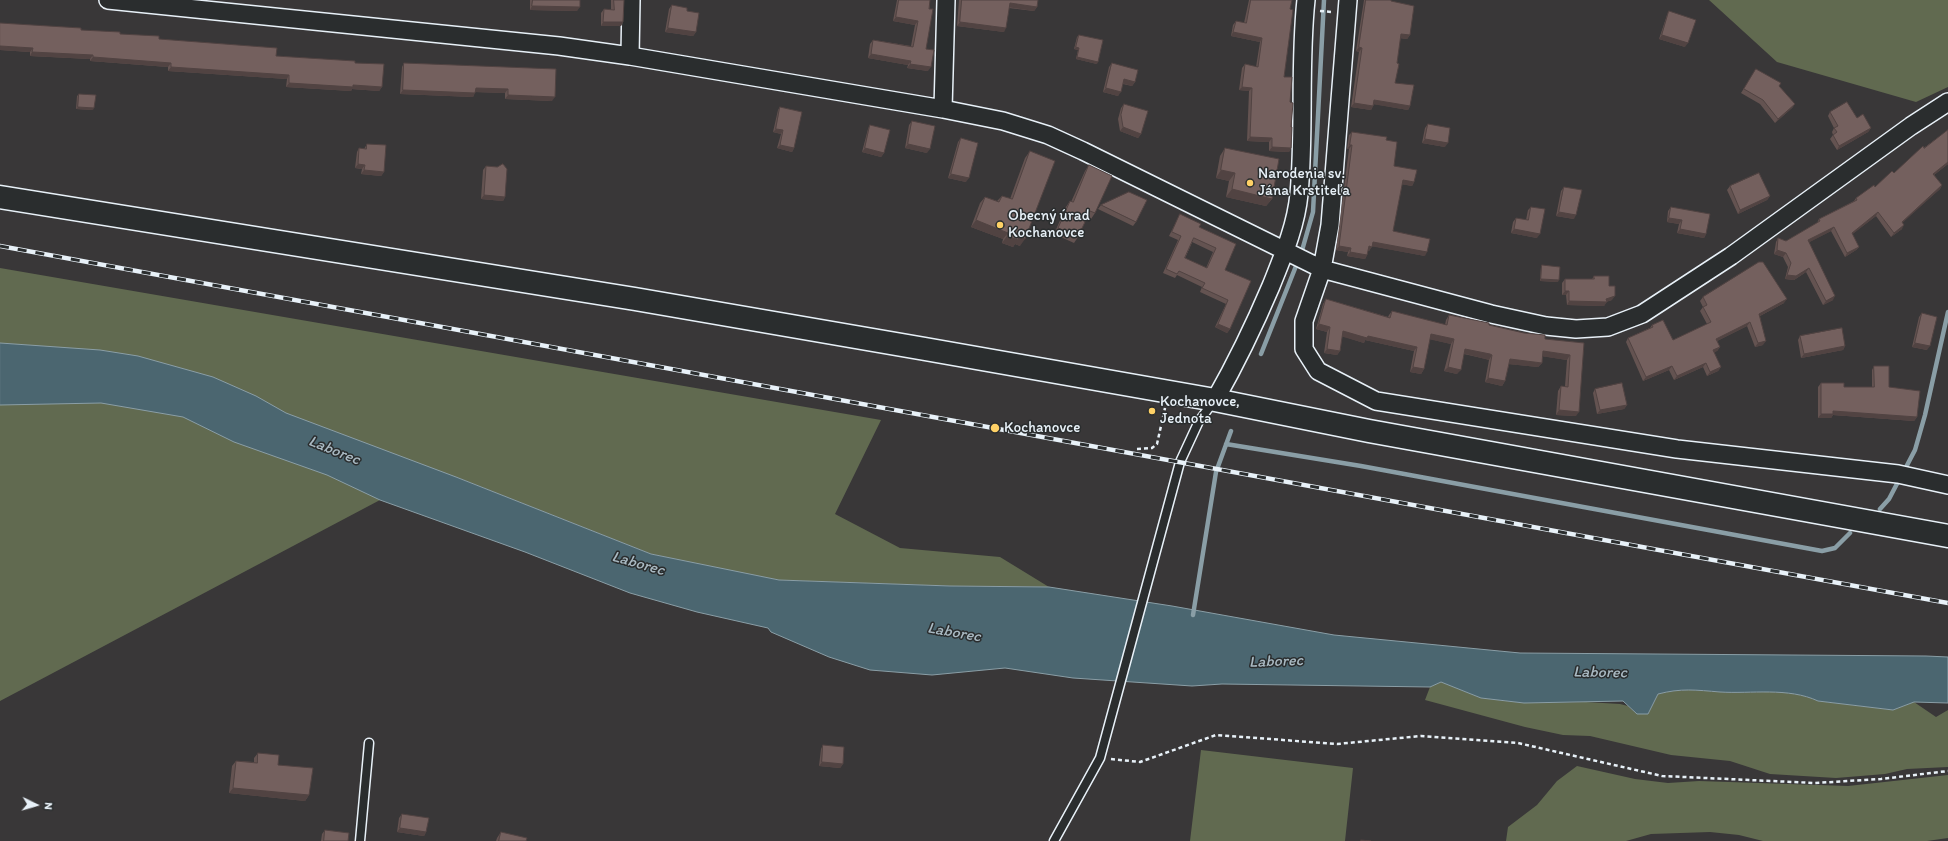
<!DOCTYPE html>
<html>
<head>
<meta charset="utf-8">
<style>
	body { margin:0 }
	#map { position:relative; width:1948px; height:841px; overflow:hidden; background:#393738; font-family:Itim,sans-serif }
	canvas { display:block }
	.north { position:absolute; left:16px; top:785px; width:40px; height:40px; -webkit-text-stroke:3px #2a2d2e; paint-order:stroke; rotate:95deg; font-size:11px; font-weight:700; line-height:16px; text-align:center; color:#e8f1f8 }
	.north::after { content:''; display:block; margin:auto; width:14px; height:18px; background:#e8f1f8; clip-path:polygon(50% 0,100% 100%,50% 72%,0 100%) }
</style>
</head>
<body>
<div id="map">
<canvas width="1948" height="841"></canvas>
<div class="north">N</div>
</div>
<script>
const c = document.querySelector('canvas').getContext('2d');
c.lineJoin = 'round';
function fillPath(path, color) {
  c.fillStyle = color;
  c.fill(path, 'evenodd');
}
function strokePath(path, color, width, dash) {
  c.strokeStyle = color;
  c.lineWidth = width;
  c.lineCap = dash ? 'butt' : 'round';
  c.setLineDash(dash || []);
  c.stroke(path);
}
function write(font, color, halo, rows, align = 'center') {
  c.font = font + ' Itim,sans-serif';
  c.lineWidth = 3;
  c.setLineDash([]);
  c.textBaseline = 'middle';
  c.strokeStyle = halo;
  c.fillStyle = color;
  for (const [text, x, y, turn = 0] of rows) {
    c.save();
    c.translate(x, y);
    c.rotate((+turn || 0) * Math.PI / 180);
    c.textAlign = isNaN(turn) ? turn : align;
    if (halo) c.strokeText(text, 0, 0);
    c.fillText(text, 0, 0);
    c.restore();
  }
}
const green = new Path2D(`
	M1709,0h239v87l-32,15 -139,-40z
	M0,268l881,152 -46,94 65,34 100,9 49,30 -99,-1 -171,-6 -58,-11 -70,-15 -195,-77 -76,23 -380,201z
	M1441,682l40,16 43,5 62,-1 34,2 8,2 9,8h11l10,-20c23,-6 38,-4 62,-2 32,2 68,-5 98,9l75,9 21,-8 22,15 12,-7v57l-41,2 -22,5 -49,4 -66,-4 -40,-13 -59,-6 -81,-19 -27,-1 -38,-8 -100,-27 5,-13z
	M1201,750l152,18 -8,73h-155z
	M1577,766l58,13 33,4 31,-2 149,5 100,-11v63l-21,3h-164l-24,-6 -29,-3 -59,2 -25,7h-120l2,-14 29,-22 20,-24z`);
const water = new Path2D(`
	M0,343l100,7 38,6 75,21 43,19 30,17 170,64 195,77 128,26 171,6 99,1 123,19 162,29 186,18 406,3 22,1v46l-34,-1 -21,8 -75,-9c-30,-14 -67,-7 -98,-9 -24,-2 -39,-4 -62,2l-10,20h-11l-14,-13 -99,2 -43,-5 -40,-16 -11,5 -208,-3 -30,2 -119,-8 -68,-10 -73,7 -62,-5 -41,-13 -58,-25 -3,-4 -71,-16 -67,-19 -105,-41 -145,-52 -53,-25 -93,-33 -51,-25 -82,-14 -101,2z`);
const stream = new Path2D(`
	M1301,254l12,-42 11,-212
	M1261,354l37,-93
	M1226,444l135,22 461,85 13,-3 15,-15
	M1904,471l11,-21 10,-35 23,-103
	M1880,509l9,-10 11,-21
	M1193,615l23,-143 15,-41`);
const path = new Path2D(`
	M1320,11l12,1
	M1137,449l15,-1 5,-4 8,-36
	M1111,759l29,3 76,-27 121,9 84,-8 97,7 144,33 153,7 66,-4 67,-8`);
const service = new Path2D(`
	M360,841l9,-98
	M1054,841l46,-83 80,-296 19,-41 15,-20`);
const minor = new Path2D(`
	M108,0l451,46 71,10 313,53 60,12 45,14 35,16 239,118 169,45 55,12 30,3 32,-2 34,-13 89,-58 180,-130 37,-24
	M1348,0l-18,225 -8,44 -18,52v28l14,22 58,30 301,48 221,25 50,11
	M630,56l1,-56
	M943,109l3,-109
	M1215,400c21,-37 39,-74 56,-114 12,-30 25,-60 28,-92 6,-64 0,-130 7,-194`);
const secondary = new Path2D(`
	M0,197l635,102 290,50 290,51 154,31 579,105`);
const rail = new Path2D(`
	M0,246l1948,357`);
const wall = new Path2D(`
	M530,0h50l-3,11 -47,-1z
	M611,0h13l-1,22 -2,4h-20v-13l3,-4 7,1z
	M897,0h33l-4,49 2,22 -21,-3 1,-3 -40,-7 2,-14 3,-4 38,6 4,-21 -22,-4z
	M959,0h79l-1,7 -3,4 -25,-3 -5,24 -47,-6z
	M1249,0h43l-2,9 -6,68 6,25 1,46 -2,4 -20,-1v-9l-22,-1 2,-50 -10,-1 3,-22 3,-4 11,3 4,-25 -29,-6 2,-11 3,-4 8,2z
	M1364,0h27v1l19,34 -3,4 -7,-1 -3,25 -2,20 15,23 -2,4 -34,-6 -3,6 -20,-3 8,-55 -3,-1z
	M672,5l15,6 9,21 -3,4 -28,-4 4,-23z
	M1669,11l16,36 -26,-8 8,-24z
	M0,23l120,11 156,22 79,7 27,24 -3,4 -27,-2 -1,2 -65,-4 1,-8 -119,-8v-4l-78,-6v-2l-60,-3v-4l-30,-2z
	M1079,35l18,29 -21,-5 2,-9 -4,-1 3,-12z
	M404,63l148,38 -47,-2v-6l-30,-1 -2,5 -73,-3 2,-27z
	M1112,63l23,19 -3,4 -9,-2 -5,12 -15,-4 6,-25z
	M1756,69l23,17 16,18 -3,4 -17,15 -15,-19 -19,-11z
	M79,94l14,16 -17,-1 1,-13z
	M1124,104l17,30 -3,4 -18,-7 -2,-12 3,-11z
	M780,107l14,41 -2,4 -15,-4 4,-14 -8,-2 5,-22z
	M1830,112l27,6 14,10 -3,4 -31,18 -7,-11 3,-4 -1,-3 2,-4 -6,-12z
	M912,121l15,32 -22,-5 4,-23z
	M1428,124l17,23 -23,-4 3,-15z
	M870,125l14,28 -3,4 -19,-5 6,-23z
	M1948,130v34l-14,11 8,10 -2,4 -38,33v7l-11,8 -15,-21 -24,18 7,13 -3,3 -11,7 -14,-26 -22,11 24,58 -10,5 -17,-33 -12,8 -9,-1 3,-12 -5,-10 -9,-3 2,-12 2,-4 8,3 31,-18 2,-4 35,-18 2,-3 19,-11 19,-14 30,-25z
	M1352,132l34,8 8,26 20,16 -2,4 -10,-2 -9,47 32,25 -53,-10 -3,5 -1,-1 -1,5 -2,4 -18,-3 1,-4 -12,-2 13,-101h-2l2,-14z
	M961,138l5,44 -18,-4 10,-36z
	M367,144l17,28 -3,4 -20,-2 1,-5 -7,-1 2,-16 2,-4 5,1z
	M1225,148l47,51 -6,7 -40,-9 3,-16 -13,-3 4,-22z
	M1030,151l-10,95 -5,-2 -2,3 -11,-4 1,-4 -32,-12 9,-24 5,-6 12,4 5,-5 8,3 15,-41z
	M1089,165l6,48 -4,6 -4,-1 -9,19 -4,6 -20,-9 12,-27 4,-6 1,1 14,-31z
	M486,166l19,31 -2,4 -22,-2 2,-29z
	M1730,186l40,10 -3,4 -29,14 -11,-24z
	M1564,187l10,32 -18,-3 5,-25z
	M1101,205l35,17 -3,4 -35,-17z
	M1531,207l6,31 -26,-5 2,-11 3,-4 10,2 2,-10z
	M1671,207l35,27 -2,4 -27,-5 2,-9 -12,-2 1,-11z
	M1180,214l19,13 37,17 -11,26 26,11 -21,48 -3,4 -12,-6 11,-23 -26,-12 2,-5 -25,-12 -2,3 -12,-5 15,-33 -9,-4zM1192,242l21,10 -7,16 -21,-10z
	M1542,265l16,17 -18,-1 1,-14z
	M1594,276l15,10 3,14 -6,2 -2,4 -37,-1 -1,-10h-4v-12l3,-4h27z
	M1703,297l81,6 -24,13 3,29 -8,2 -8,-21 -30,15 3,6 -3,4 -3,1 7,15 -3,4 -11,5 -4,-9 -29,13 -5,-10 -26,11 -17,-39 2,-4 22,-10 2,-3 21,15 34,-16 -7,-13 3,-4 -3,-6z
	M1326,299l62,18 1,-2 3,-4 53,14 1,-5 3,-5 96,24 39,4 -8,73 -20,-1 2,-24 3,-5h4l2,-26 -25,-4v7l-4,4 -29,-3 -4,17 -3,5 -17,-4 4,-22 -3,-1 -22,-5 -7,20 -13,-3 7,-27 -21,-5 -6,30 -3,5 -11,-2 4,-21 -49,-11 -1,3 -22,-7 -2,15 -3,4 -13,-2 3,-21 -11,-3 7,-25z
	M1922,313l5,37 -15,-3 7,-30z
	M1800,336l45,10 -2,4 -42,8 -3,-18z
	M1874,366l15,21 28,30 -3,4 -81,-6 -2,3h-13v-31l3,-4 23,4h28v-17z
	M1595,389l32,16 -3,4 -27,5 -4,-21z
	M823,745l20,19 -3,4 -21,-2 2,-17z
	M258,753l20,12 31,30 -4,6 -76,-8 3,-27 4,-5 18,1v-4z
	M402,814l24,18 -2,4 -27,-4 2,-14z
	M325,830l23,11h-27l1,-7z
	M501,832l25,9h-30l1,-3z`);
const shadedWall = new Path2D(`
	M1010,3l27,4 -3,4 -27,-4z
	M532,6l48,1 -3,4 -47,-1z
	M896,17l22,4 -3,4 -22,-4z
	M603,22h20l-2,4h-20z
	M960,22l46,6 -2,4 -47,-6z
	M668,28l28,4 -3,4 -28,-4z
	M1233,32l29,6 -2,4 -29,-6z
	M1401,34l9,1 -3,4 -9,-1z
	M1662,35l26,8 -3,4 -26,-8z
	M0,46l33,2 -3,4 -30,-2z
	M1076,47l3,1 -1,2 -4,-1z
	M1359,47l3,1 -3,4 -3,-1z
	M32,52l61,3 -3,4 -60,-3z
	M871,54l40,7 -3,4 -40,-7z
	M93,57l78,6 -3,4 -78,-6z
	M1077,57l21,5 -1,2 -21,-5z
	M910,64l21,3 -3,4 -21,-3z
	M171,67l118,8 -2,4 -119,-8z
	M1124,79l11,3 -3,4 -11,-3z
	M289,83l64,2 29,2 -3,4 -27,-2 -1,2 -65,-4z
	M1242,87l10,1 -3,3 -10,-1z
	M476,88l32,1 -3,4 -32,-1z
	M1106,88l15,4 -3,4 -15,-4z
	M403,90l72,3 -2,4 -73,-3z
	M508,95l47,2 -3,4 -47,-2z
	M1374,100l36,6 -2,4 -36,-6z
	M1354,103l19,3 -2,4 -20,-3z
	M1795,104l-3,4 -17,15 3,-4z
	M78,107l16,1 -1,2 -17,-1z
	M1123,127l18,7 -3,4 -18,-7z
	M1871,128l-3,4 -31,18 2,-4z
	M776,129l7,1 -2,4 -8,-2z
	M1250,137l22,1 -3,4 -22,-1z
	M1425,139l23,4 -3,4 -23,-4z
	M908,144l22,5 -3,4 -22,-5z
	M780,145l14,3 -2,4 -15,-4z
	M1350,145h2l-3,4h-2z
	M1272,147l19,1 -2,4 -20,-1z
	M865,148l19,5 -3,4 -19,-5z
	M1948,162v2l-18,14 3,-4z
	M358,164l7,1 -3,4 -7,-1z
	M364,170l20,2 -3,4 -20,-2z
	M1221,170l14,3 -6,8 -13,-3z
	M951,174l18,4 -3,4 -18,-4z
	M1403,180l11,2 -2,4 -12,-2z
	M1942,185l-2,4 -41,37 3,-4z
	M1232,189l40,10 -6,7 -40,-9z
	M484,195l21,2 -2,4 -22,-2z
	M1770,196l-3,4 -29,14 2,-4z
	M1559,212l17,3 -2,4 -18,-3z
	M1878,212l-2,4 -27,21 3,-4z
	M1669,218l13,2 -3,4 -12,-2z
	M976,220l32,13 -5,6 -32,-12z
	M1904,225l-2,4 -11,8 3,-4z
	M1834,227l-3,4 -25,13 2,-4z
	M1514,229l26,5 -3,4 -26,-5z
	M1680,229l26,5 -2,4 -27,-5z
	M1007,236l12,1 6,2 -5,7 -5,-2 -2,3 -11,-4z
	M1373,242l54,10 -2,4 -55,-10z
	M1339,246l12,2 -3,4 -12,-2z
	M1369,246l3,1 -3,4 -3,-1z
	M1859,247l-3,3 -11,7 2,-4z
	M1777,250l9,3 -3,4 -9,-3z
	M1350,252l17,3 -2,4 -18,-3z
	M1809,268l-3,4 -12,8 -9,-1 2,-4z
	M1541,279l18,1 -1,2 -18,-1z
	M1565,291h4l-3,4h-4z
	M1615,296l-3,4 -7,2h2l-3,4 -37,-1 2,-4 37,-2z
	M1835,296l-2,4 -10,5 3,-4z
	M1787,299l-3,4 -28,15 3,-4z
	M1750,322l-3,4 -34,17 3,-4z
	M1218,324l12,5 -3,4 -12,-6z
	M1319,324l11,3 -3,5 -11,-3z
	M1343,331l25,5 49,11 -3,4 -49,-11 -1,3 -24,-7z
	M1431,334l23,5 -3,5 -23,-5z
	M1766,341l-3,4 -8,2 3,-4z
	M1915,343l15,3 -3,4 -15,-3z
	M1845,346l-2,4 -42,8 3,-4z
	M1720,347l-3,4 -7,3 3,-4z
	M1327,349l13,2 -3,4 -13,-2z
	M1465,349l25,5 2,1 -3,5 -27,-7z
	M1543,351l27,4 -3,5 -27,-4z
	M1510,359l32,4 -4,4 -31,-3z
	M1706,363l-3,4 -29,13 3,-4z
	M1672,366l-3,4 -26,11 3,-4z
	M1413,367l11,2 -3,5 -11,-2z
	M1448,367l13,3 -4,4 -13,-3z
	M1721,367l-3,4 -11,5 3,-4z
	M1488,378l17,3 -3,5 -17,-4z
	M1627,405l-3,4 -27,5 3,-4z
	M1559,410l20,2 -3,4 -20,-1z
	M1833,411l84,6 -3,4 -81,-6 -2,3h-13l3,-4z
	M822,762l21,2 -3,4 -21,-2z
	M233,788l76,7 -4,6 -76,-8z
	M400,828l26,4 -2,4 -27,-4z`);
const building = new Path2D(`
	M533,0h47v7l-48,-1z
	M614,0h10l-1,22h-20l1,-13 10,1z
	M899,0h31l-1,9h4l-7,40 8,1 -3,17 -21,-3 1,-3 -40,-7 2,-14 40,7 5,-26 -22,-4z
	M962,0h76l-1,7 -27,-4 -4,25 -46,-6z
	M1251,0h41l-2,9 3,1 -9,67h8l-2,25 3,1 -2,24h1l-1,21 -19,-1v-9l-22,-1 2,-49 -10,-1 3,-23 13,3 4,-29 -29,-6 3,-11 10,2z
	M1366,0h25v1l23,5 -4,29 -9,-1 -4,29 2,1 -4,19 19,2 -4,21 -36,-6 -1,6 -19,-3 8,-55 -3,-1z
	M672,5l15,3v3l12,2 -3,19 -28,-4z
	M1669,11l27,9 -8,23 -26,-8z
	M0,23l81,5v2l39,2v2l39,2v3l118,9 -1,8 79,5v2l29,1 -2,23 -29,-2v2l-64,-4v-8l-118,-8v-4l-78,-6v-2l-61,-3 1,-4 -33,-2z
	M1079,35l24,5 -5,22 -21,-5 2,-9 -3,-1z
	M404,63l152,6 -1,28 -47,-2v-6l-32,-1 -1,5 -72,-3z
	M1112,63l26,7 -3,12 -11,-3 -3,13 -15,-4z
	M1756,69l25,14 -2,3 16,18 -17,15 -15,-19 -19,-11z
	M79,94l17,1 -2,13 -16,-1z
	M1847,102l10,16 6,-4 8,14 -32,18 -6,-11 4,-3 -3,-4 4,-2 -8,-14z
	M1124,104l24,7 -7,23 -18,-7 -2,-12z
	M780,107l22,5 -8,36 -14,-3 3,-15 -7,-1z
	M912,121l23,5 -5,23 -22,-5z
	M1428,124l22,4 -2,15 -23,-4z
	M870,125l20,5 -6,23 -19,-5z
	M1948,130v32l-15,12 9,11 -40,37 2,3 -10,8 -16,-21 -26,21 7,14 -12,6 -13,-26 -26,13 27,56 -9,5 -17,-33 -13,8 -9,-1 4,-12 -5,-10 -9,-3 1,-12 8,3 34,-20 -1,-2 38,-19 -1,-2 18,-13 1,2 17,-16 2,2 29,-27 1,2z
	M1352,132l35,5 -1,3 11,2 -3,24 23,4 -3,12 -11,-2 -10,51 37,8 -3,13 -54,-10 -1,5 -3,-1 -2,9 -17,-3 1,-4 -12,-2 13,-101h-2z
	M961,138l17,5 -9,35 -18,-4z
	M367,144l19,1 -2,27 -20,-2 1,-5 -7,-1 1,-16 7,1z
	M1225,148l54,11 -7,40 -40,-10 3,-16 -14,-3z
	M1030,151l25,10 -30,78 -6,-2 -1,3 -11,-4 1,-3 -32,-13 9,-23 14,5 3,-6 10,3z
	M503,164l4,5 -2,28 -21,-2 2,-29 11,1z
	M1089,165l23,11 -17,37 -5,-2 -12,26 -20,-9 12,-27 3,1z
	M1759,173l11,23 -30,14 -10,-24z
	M1564,187l18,3 -6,25 -17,-3z
	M1129,192l18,8 -11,22 -35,-17z
	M1531,207l14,2 -5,25 -26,-5 2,-11 12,2z
	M1671,207l39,7 -4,20 -26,-5 2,-9 -13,-2z
	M1180,214l21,10 -2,3 37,17 -11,26 26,11 -21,48 -12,-5 10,-24 -26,-12 3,-5 -26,-12 -2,3 -11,-5 15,-33 -9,-4zM1194,238l22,10 -9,20 -22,-10z
	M1759,262h4l24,37 -28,15 7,27 -8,2 -8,-21 -34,17 4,8 -7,3 8,17 -11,5 -4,-9 -29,13 -5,-10 -26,11 -18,-39 25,-11 -1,-2 11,-5 10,20 38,-18 -8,-15 4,-2 -4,-8z
	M1542,265l18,2 -1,13 -18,-1z
	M1594,276h15v10h6v10l-9,3 1,3 -38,-1v-10h-4v-12h29z
	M1326,299l64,19 2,-7 55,14 2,-10 40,8v2l35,8 21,2v4l39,4 -5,69 -20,-2 2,-24 7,1 2,-32 -27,-4 -1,12 -32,-4 -5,22 -17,-3 4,-23 -2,-1 -25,-5 -4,21 -13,-3 6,-28 -23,-5 -7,35 -11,-2 4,-20 -49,-11 -1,2 -24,-7 -3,20 -13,-2 3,-22 -11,-3z
	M1922,313l15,4 -7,29 -15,-3z
	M1842,328l3,18 -41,8 -4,-18z
	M1874,366h15v21l31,4 -3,26 -84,-6v3h-12v-31h23v4h30z
	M1622,383l5,22 -27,5 -5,-21z
	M823,745l21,2 -1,17 -21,-2z
	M258,753l21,2 -1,10 35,3 -4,27 -76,-7 3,-27 21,2z
	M402,814l27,4 -3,14 -26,-4z
	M325,830l24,3 -1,8h-24z
	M501,832l26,6 -1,3h-27z
	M1361,840l10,1h-10z`);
const markers = [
	[1250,183,4,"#ffd166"],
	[1000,225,4,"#ffd166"],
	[1152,411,4,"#ffd166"],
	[995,428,5,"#ffd166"]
];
const poiNames = [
	["Narodenia sv.",1258,174],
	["Jána Krstiteľa",1258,191],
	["Obecný úrad",1008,216],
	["Kochanovce",1008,233],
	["Kochanovce,",1160,402],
	["Jednota",1160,419],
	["Kochanovce",1004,428]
];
const waterNames = [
	["Laborec",334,451,22],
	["Laborec",638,564,16],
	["Laborec",954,633,10],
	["Laborec",1276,662,-2],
	["Laborec",1600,673,1]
];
fillPath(green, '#616a50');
fillPath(water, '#4b6670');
strokePath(water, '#8a9ea6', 1);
strokePath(stream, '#8a9ea6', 4.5);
strokePath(service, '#e8f1f8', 11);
strokePath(minor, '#e8f1f8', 20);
strokePath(secondary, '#e8f1f8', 25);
strokePath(path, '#e8f1f8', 2.5, [4, 3]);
strokePath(service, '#2a2d2e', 8);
strokePath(minor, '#2a2d2e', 17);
strokePath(secondary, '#2a2d2e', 22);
strokePath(rail, '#e8f1f8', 4.5);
strokePath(rail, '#2a2d2e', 3, [9]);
fillPath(wall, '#645351');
fillPath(shadedWall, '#514342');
fillPath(building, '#74605e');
strokePath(building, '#514342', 1);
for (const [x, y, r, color] of markers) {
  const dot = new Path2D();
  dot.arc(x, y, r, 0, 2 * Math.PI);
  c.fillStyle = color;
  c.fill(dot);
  strokePath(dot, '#2a2d2e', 1.5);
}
write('15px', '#e8f1f8', '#2a2d2e', poiNames, 'left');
write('italic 16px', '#a9b9c2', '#2a2d2e', waterNames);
</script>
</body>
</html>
